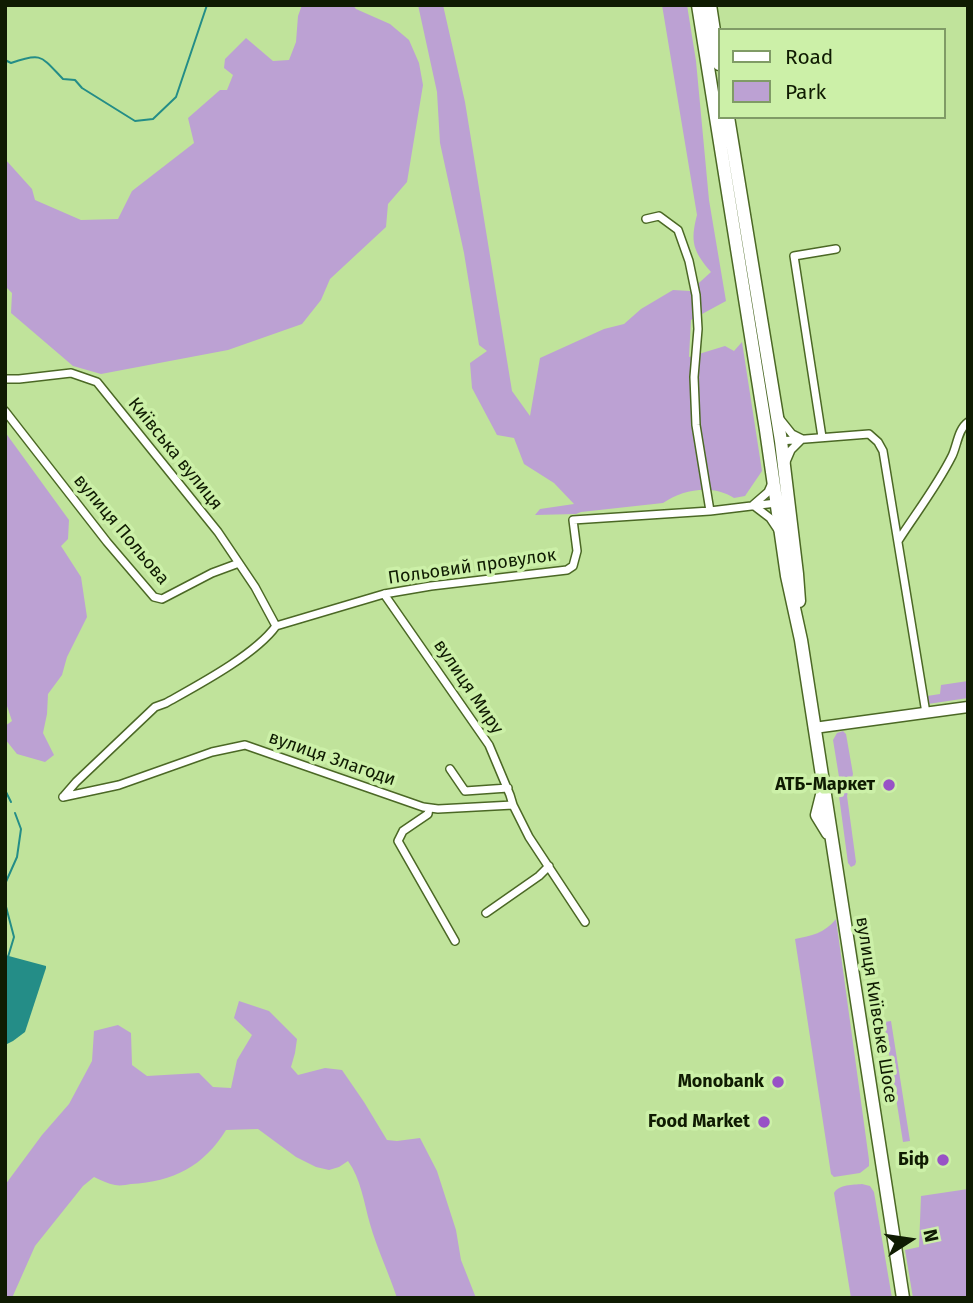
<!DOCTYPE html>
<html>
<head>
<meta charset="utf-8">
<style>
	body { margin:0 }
	#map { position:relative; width:973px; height:1303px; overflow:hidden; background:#c0e39b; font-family:"Fira Sans",sans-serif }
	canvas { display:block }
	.frame { position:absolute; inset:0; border:7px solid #0f1b02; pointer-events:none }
	.legend { position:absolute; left:718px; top:28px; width:228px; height:91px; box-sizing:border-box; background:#ccf0a8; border:2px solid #809b66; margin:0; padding:9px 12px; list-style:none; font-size:21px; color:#0f1b02 }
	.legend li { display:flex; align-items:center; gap:14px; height:35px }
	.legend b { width:35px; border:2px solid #809b66 }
	.north { position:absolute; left:875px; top:1205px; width:70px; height:70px; -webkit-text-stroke:5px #ccf0a8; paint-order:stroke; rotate:78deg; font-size:19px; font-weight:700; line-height:28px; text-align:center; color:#0f1b02 }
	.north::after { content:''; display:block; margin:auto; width:24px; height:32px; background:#0f1b02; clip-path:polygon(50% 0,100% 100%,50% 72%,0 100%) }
</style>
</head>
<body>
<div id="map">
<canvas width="973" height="1303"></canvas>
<div class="frame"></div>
<ul class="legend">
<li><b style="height:9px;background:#fff"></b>Road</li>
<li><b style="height:19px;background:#bca1d3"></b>Park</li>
</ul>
<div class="north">N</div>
</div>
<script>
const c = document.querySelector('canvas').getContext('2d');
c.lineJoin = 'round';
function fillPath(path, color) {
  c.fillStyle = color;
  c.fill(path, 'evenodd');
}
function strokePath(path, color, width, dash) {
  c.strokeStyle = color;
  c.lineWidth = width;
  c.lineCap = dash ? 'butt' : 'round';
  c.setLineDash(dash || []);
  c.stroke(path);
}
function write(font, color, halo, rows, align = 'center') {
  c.font = font + ' "Fira Sans",sans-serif';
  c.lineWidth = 7;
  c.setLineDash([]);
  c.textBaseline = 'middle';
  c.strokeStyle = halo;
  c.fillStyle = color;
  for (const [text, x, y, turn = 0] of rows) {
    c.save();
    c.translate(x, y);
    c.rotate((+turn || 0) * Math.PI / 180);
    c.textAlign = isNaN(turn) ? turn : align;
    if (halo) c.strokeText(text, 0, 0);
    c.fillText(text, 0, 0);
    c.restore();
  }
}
const green = new Path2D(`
	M302,5h51l3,4 34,15 19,16 10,23 4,22 -16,97 -19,22 -2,23 -56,52 -9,21 -19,24 -74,26 -127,24 -28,-8 -62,-53 1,-20 -7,-7v-127l27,30 3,11 46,20 37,-1 14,-28 62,-48 -6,-25 32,-28h7l6,-15 -9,-7 1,-9 21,-21 27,23 16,-1 7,-18 2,-26z
	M418,5h25l22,97 47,289 18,25 10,-58 64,-29 20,-5 17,-15 32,-19 17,1 21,-19c-18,-21 -21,-30 -14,-57l-35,-210h25l9,56 13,139 17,101 -35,19 -2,37 36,-11 9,5 8,-9 20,129 -17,25 -11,2c-21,-14 -51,-9 -71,5l-82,9 -5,2 -41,1 5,-6 34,-5 -20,-21 -30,-19 -10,-26 -17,-3 -25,-47 -2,-25 17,-12 -8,-6 -15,-92 -24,-110 -3,-51z
	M5,432l64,88 -1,19 -7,7 20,31 6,40 -20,40 -5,18 -14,19 -1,20 -4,19 11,22 -9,7 -28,-8 -12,-15v-13l7,-5 -7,-21z
	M968,681v17l-40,6 -1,-8 13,-2 1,-9z
	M843,731l3,3 7,40 -6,22 9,66 -1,3 -4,2 -3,-4 -9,-67 1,-13 -7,-43 4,-7z
	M836,919l33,241v6l-9,7 -26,4 -3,-3 -36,-235c16,-3 30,-6 41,-20z
	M239,1001l30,10 28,28 -2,14 -4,14 7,8 27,-7 17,2 22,32 23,38 10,1 23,-3 17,33 19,59 5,30 15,38h-79c-8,-25 -20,-49 -27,-74 -6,-21 -9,-45 -22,-63l-9,6 -10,3 -13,-3 -20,-10 -38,-28 -32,1c-22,36 -53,52 -95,54 -5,1 -11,2 -16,1 -7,-1 -14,-5 -21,-8l-11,9 -48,60 -23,52h-7v-113l37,-50 27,-31 23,-43 2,-30 24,-6 13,8 1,32 15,11 52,-3 14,14 18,1 6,-28 15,-25 -18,-17z
	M891,1021l19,120 -7,1 -19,-120z
	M862,1184l8,2 4,6 18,106h-41l-17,-105c5,-9 19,-8 28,-9z
	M968,1189v108l-55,1 -8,-48 14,-3 2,-51z`);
const water = new Path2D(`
	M5,955l41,11v2l-21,64 -12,9 -8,4z`);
const stream = new Path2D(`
	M5,60l6,3c31,-11 30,-7 52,16l12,1 7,8 53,33 18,-2 23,-22 31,-92
	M5,790l6,12
	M5,884l12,-27 4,-28 -6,-16
	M5,903l9,34 -6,20`);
const street = new Path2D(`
	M646,219l13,-3 19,14 11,31 7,34 2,34 -4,48 2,48 14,86
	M5,379h14l52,-6 26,9 121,150 37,55 21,39
	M5,411l102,131 47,55 8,2 50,-26 27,-10
	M780,419l12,15 10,5 -11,11 -6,14
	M822,437l-28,-181 42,-7
	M780,441l89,-7 9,8 5,9 43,262
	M772,483l-4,9 -15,13 17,13 8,12
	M898,541c18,-28 39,-55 54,-85 5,-10 6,-27 16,-34
	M384,594l105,151 21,50 3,10 16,32 56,85
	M450,769l15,22 43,-3
	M63,797l13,-15 79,-75 11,-4c32,-18 89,-48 110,-77l108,-32 47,-8 136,-16 6,-4 4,-15 -4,-31 137,-9 66,-8
	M63,797l56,-12 93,-33 33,-7 178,62 15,2 75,-4
	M429,808l-1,6 -25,17 -5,10 57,100
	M486,913l53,-37 10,-10`);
const primary = new Path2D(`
	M814,728l154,-21`);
const highway = new Path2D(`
	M698,5l68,425 21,146 14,64 102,658
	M710,5l9,59
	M728,117l53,324 16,133 2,27
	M822,795l-5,20 11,18`);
const markers = [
	[889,785,7,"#9852c6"],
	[778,1082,7,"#9852c6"],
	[764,1122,7,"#9852c6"],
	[943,1160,7,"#9852c6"]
];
const streetNames = [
	["Київська вулиця",175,454,51],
	["вулиця Польова",121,530,50],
	["Польовий провулок",472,567,-8],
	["вулиця Миру",468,687,56],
	["вулиця Злагоди",332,759,19],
	["вулиця Київське Шосе",876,1010,81]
];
const poiNames = [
	["АТБ-Маркет",875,785],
	["Monobank",764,1082],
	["Food Market",750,1122],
	["Біф",929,1160]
];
fillPath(green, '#bca1d3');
fillPath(water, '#248d87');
strokePath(stream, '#248d87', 2);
strokePath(street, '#4b6825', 10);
strokePath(primary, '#4b6825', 13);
strokePath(highway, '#4b6825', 15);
strokePath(street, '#fff', 7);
strokePath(primary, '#fff', 10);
strokePath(highway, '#fff', 12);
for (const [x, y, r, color] of markers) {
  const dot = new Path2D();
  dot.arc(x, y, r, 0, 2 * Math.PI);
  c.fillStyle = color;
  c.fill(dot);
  strokePath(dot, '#ccf0a8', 2.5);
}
write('18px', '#0f1b02', '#ccf0a8', streetNames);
write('bold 18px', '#0f1b02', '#ccf0a8', poiNames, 'right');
</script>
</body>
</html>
